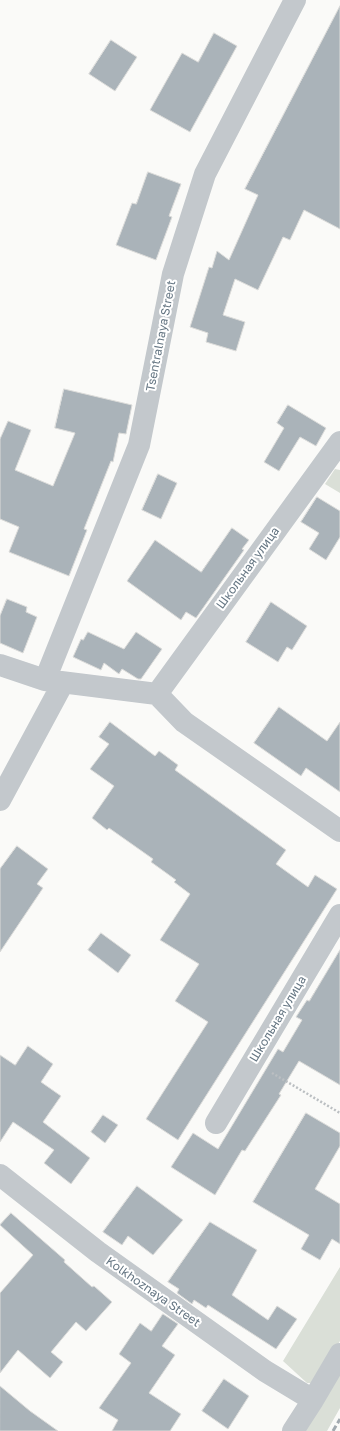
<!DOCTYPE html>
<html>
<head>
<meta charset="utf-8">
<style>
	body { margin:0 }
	canvas { display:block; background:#fafaf8 }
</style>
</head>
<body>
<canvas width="340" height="1431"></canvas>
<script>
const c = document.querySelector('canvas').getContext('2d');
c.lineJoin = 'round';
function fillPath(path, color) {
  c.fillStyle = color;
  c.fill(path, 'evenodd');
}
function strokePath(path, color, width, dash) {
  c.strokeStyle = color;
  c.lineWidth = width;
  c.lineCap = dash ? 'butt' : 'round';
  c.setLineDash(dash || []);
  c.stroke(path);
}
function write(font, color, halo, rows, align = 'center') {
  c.font = font + ' "Golos Text",sans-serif';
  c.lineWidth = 4;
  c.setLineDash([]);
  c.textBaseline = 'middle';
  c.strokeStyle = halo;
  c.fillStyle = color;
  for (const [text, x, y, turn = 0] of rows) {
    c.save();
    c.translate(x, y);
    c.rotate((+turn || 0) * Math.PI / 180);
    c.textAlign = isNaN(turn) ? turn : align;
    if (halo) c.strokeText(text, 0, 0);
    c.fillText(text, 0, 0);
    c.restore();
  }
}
const green = new Path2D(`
	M335,469l5,1v23l-15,-9z
	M340,1267v74l-25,42h-8l-24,-22z
	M340,1365v43l-13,23h-28z`);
const building = new Path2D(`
	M340,6v223l-36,-19 -14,30 -7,-3 -25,53 -23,-11 -12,36 22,7 -9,29 -30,-9 2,-9 -18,-6 19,-60 3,1 5,-17 12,9 29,-65 -13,-6z
	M214,33l23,13 -47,86 -40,-22 32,-57 16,9z
	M111,40l26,17 -22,34 -26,-17z
	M148,172l33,12 -12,32 3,1 -16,43 -40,-15 16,-42 4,1z
	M64,389l68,16 -6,29 -7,-1 -6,29 -2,-1 -27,68 3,1 -18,46 -60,-24 10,-25 -19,-8v-80l8,-18 23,9 -16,40 38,16 22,-53 -20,-5z
	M288,405l38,23 -10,18 -16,-9 -21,34 -15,-9 20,-34 -7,-5z
	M158,474l19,9 -16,36 -19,-9z
	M317,497l23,14v26l-14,23 -17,-11 10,-16 -18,-11z
	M232,528l17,12 -7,9 2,1 -48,68 -10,-6 -5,8 -54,-39 28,-41 46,32z
	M7,599l20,8 -1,5 11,5 -14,36 -23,-10v-27z
	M271,602l36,24 -15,24 -5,-3 -9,15 -32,-20z
	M88,632l36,17 12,-17 26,17 -21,30h-3l-16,-10 -3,5 -15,-11 -3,7 -28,-13 8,-18 2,1z
	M279,707l48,34 13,-19v70l-34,-24 -5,8 -47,-33z
	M110,722l45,34 4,-5 19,14 -3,5 111,80 -10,14 32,23 7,-12 22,14 -159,251 -32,-21 62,-97 -33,-21 24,-37 -39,-24 30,-46 -16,-12 2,-2 -25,-18 2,-3 -44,-31 -2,2 -15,-12 22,-32 -24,-17 19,-25 -10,-7z
	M17,846l31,23 -11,15 6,4 -43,64v-83z
	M101,933l30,22 -13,18 -30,-23z
	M340,950v135l-41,-24 -20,33 2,1 -36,56 -3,-1 -27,45 -44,-28 22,-34 25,16 60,-100 5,3 19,-32 -6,-3 11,-17 2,1z
	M28,1046l25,18 -12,18 20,14 -18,26 47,36 -19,26 -27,-21 10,-13 -41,-28 -13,20v-87l15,10z
	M306,1113l34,20v13l-25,43 25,15v40l-8,-5 -12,21 -19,-11 8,-14 -56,-33z
	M103,1115l15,10 -13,18 -14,-11z
	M137,1186l46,34 -30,35 -25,-19 -6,9 -19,-13z
	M11,1213l54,47 -1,2 28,25 2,-1 18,16 -26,29 -10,-9 -25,30 12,10 -13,16 -32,-28 -18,23v-80l33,-38 -33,-30z
	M210,1222l47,28 -25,45 36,25 9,-14 20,13 -21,30 -68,-44 -2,3 -12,-8 -2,4 -15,-11 2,-4 -11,-7z
	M163,1314l15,10 -16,22 13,9 -26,38 32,21 -11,17h-58l6,-11 -19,-12 32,-45 -12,-9 21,-31 11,8z
	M224,1379l25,17 -21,33 -26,-18z
	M0,1386l30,25 28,20h-58z`);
const path = new Path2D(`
	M272,1073l68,40`);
const minor = new Path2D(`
	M0,665l45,15 112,14 27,28 156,109
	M45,680l94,-235 34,-171 32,-100 90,-174
	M157,694l183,-252
	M0,800l63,-117
	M216,1123l124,-208
	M0,1175l98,77 167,119 48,29
	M293,1431l20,-31 27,-46`);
const rail = new Path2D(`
	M333,1431l7,-12`);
const streetNames = [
	["Tsentralnaya Street",161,336,-79],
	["Школьная улица",248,568,-54],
	["Школьная улица",278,1019,-59],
	["Kolkhoznaya Street",153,1292,35]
];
fillPath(green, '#dadfd7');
fillPath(building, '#aab3b9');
strokePath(building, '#dcdcda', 1);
strokePath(path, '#bbbfc2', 2.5, [2, 2]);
strokePath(minor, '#c3c8cc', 22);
strokePath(rail, '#a2aab0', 3, [6, 3]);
write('12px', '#657683', '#fff', streetNames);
</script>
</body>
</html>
